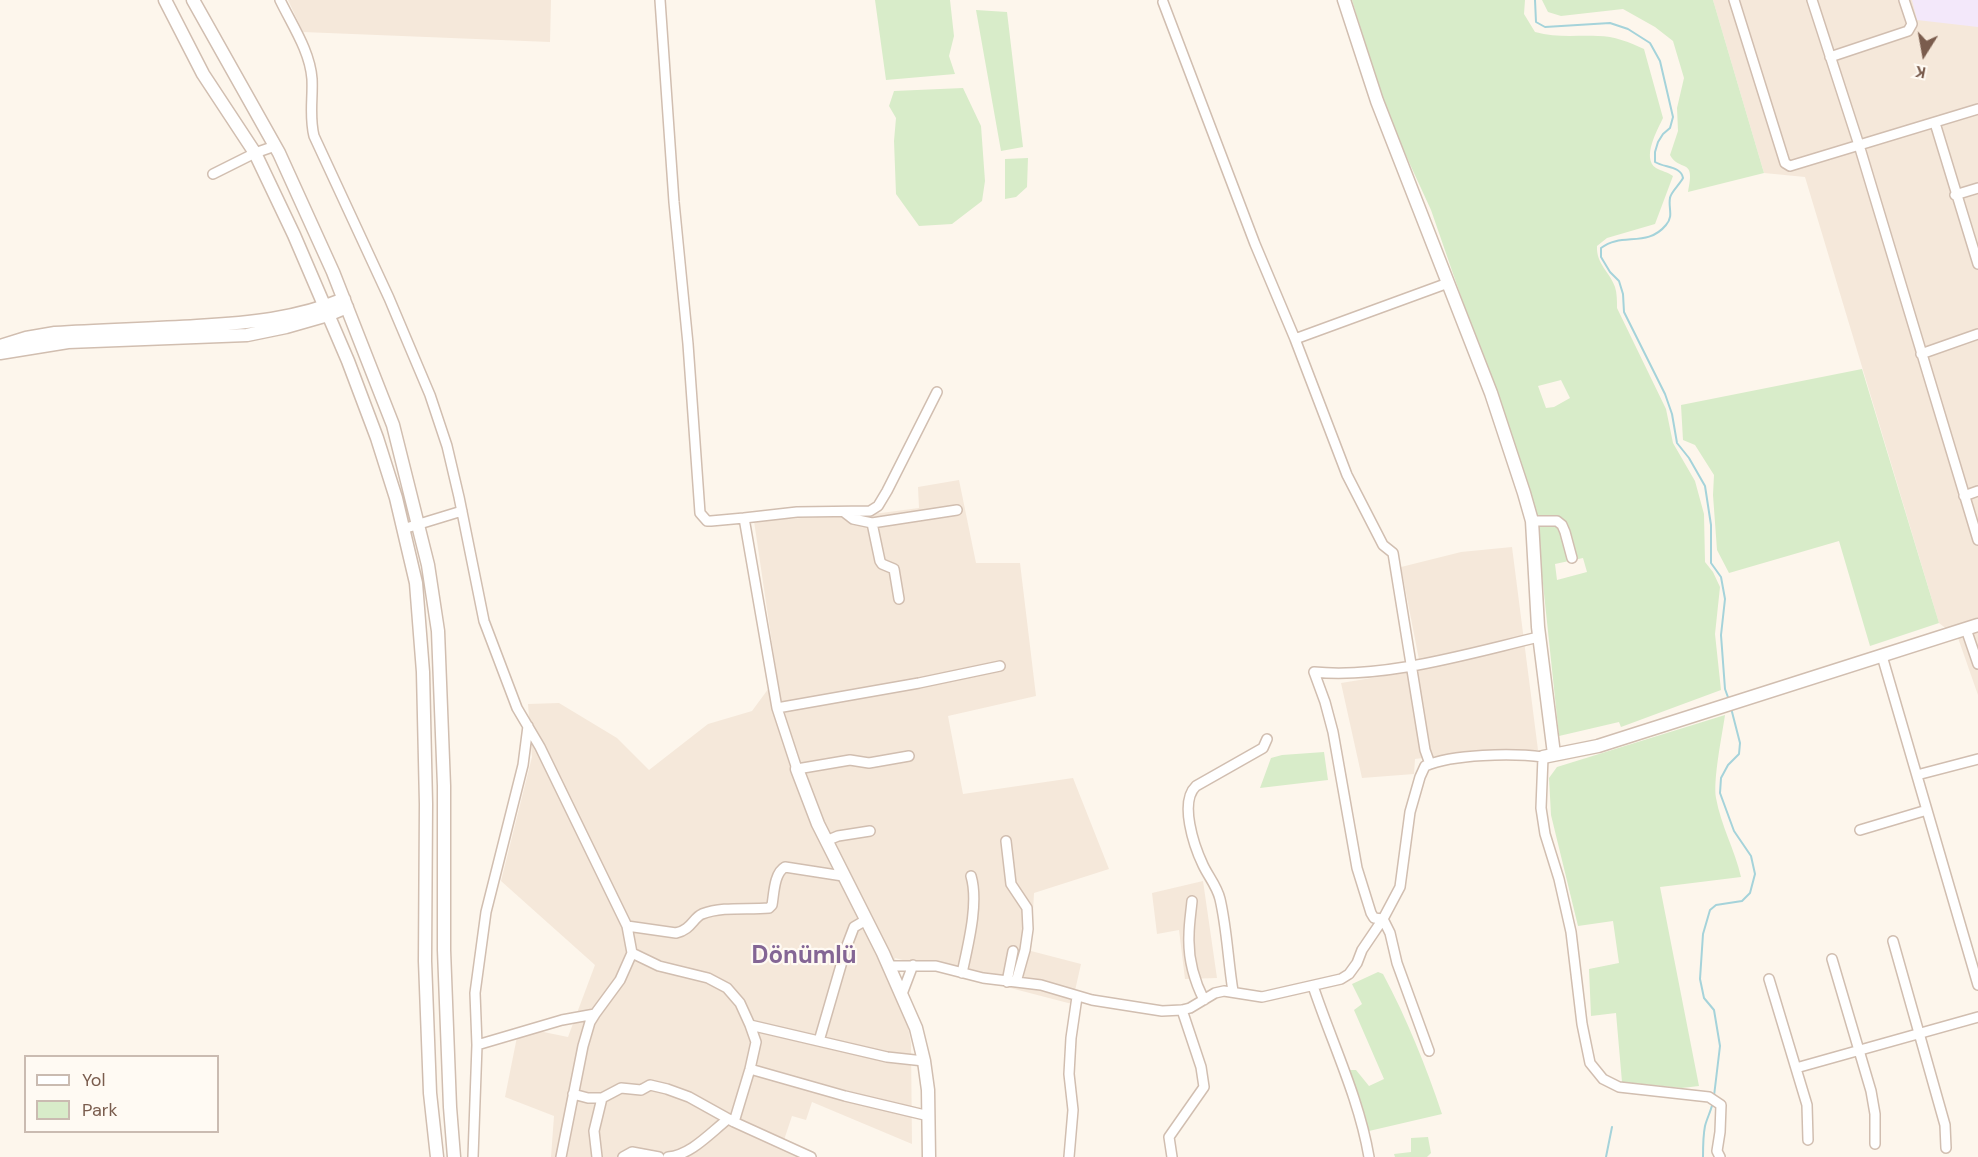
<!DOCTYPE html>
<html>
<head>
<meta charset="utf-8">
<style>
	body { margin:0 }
	#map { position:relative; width:1978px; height:1157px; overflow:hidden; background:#fdf6ec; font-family:"DM Sans",sans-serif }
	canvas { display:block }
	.legend { position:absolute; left:24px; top:1055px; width:195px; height:78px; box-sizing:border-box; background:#fffaf3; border:2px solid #cabbb1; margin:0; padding:8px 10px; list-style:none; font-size:18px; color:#7a5c4d }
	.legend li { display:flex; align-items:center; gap:12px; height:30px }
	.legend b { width:30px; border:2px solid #cabbb1 }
	.north { position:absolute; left:1894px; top:24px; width:60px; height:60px; -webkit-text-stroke:4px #fffaf3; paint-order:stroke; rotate:191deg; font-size:16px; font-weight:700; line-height:24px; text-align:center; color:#7a5c4d }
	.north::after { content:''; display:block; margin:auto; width:21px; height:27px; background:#7a5c4d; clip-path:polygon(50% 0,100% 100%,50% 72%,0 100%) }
</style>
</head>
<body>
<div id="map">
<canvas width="1978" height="1157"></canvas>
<ul class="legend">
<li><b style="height:8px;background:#fff"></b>Yol</li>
<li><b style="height:16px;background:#d8ecc9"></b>Park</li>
</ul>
<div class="north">K</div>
</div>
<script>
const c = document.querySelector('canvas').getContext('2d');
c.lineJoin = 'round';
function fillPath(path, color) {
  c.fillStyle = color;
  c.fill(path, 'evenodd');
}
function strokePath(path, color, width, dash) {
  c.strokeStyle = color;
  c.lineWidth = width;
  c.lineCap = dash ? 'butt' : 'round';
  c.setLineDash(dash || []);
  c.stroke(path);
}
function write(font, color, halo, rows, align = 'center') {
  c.font = font + ' "DM Sans",sans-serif';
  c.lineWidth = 4.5;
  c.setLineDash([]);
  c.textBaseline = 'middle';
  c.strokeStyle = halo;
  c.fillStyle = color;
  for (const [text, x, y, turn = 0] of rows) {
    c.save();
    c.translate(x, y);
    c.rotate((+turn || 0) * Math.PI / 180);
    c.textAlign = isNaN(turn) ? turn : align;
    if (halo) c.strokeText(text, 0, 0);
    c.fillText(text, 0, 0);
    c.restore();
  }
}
const residential = new Path2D(`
	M288,0h263l-1,42 -247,-10z
	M1713,0h265v695l-20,-57 -19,-15 -134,-446 -41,-4z
	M959,480l17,83h44l16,133 -88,20 15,78 110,-16 36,91 -75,24 -3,58 50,13 -9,40 -177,-46 16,85 1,101 -100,-42 -6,18 -14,-4 -10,30 26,11h-257l3,-41 -49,-19 14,-70 49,10 27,-72 -94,-84 31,-124 -4,-53 31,-1 58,35 32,32 59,-46 44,-13 25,-34 -23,-156 127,-8 38,-5 -1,-21z
	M1512,547l26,203 -59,1 -64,8 -1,15 -52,4 -21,-95 80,-13 -20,-103 60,-15z
	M1203,881l14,97 -32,1 -6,-49 -22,4 -5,-41z`);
const education = new Path2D(`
	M1912,0h66v27l-61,-7z`);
const green = new Path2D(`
	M875,0h75l4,36 -5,20 6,18 -69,6z
	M1352,0h173l-1,14 11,18c21,6 41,3 63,4 16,0 31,6 46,13l19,69c-5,11 -22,40 -7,50 5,3 12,4 17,8l-18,48 -48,14 -10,8c-1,18 13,26 18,41 2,6 2,14 2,21l49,101 7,34 22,38 9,33 1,48 8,10 7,15 -5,47 6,56 -100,37 -2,-5 -60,14 -16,-152 -12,-91 -21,-55 -79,-228 -34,-74 -18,-47zM1561,380l9,18 -16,9 -8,1 -8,-22zM1583,558l4,14 -30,8 -2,-16z
	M1542,0h171l51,173 -76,19c8,-36 -8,-19 -18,-37l8,-24 -1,-23 7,-30 -11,-37 -18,-14 -32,-18 -62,7 -13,-4z
	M976,10l31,2 16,135 -22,4z
	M963,88l18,38 4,55 -3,20 -30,23 -33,2 -23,-32 -2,-53 2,-23 -7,-12 5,-15z
	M1028,158l-1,29 -11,10 -11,2v-40z
	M1862,369l77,254 -69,23 -31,-105 -110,32 -12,-23 -4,-55 1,-20 -19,-30 -12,-5 -2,-35z
	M1725,715c-3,21 -12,64 -9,83 5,28 19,52 25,79l-81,10 39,199 -17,2 -60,-6 -6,-69 -25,3 -2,-47 30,-6 -6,-42 -35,5 -27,-111 -2,-37 8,-11z
	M1324,752l4,28 -68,8 11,-30 11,-3z
	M1378,972l5,2c24,45 43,92 59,140l-73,17 -21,-61h8l13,16 15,-7 -30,-69 8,-6 -10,-20z
	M1428,1137l3,16 -4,4h-32l-1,-3 17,-2v-14z`);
const stream = new Path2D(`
	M1535,0l1,22 9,5 65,-4 18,6 22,14 10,18 13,56 -3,11 -7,6 -5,8 -3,10v10c10,6 26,4 28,16 -3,6 -13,15 -13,20 -2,10 4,18 -4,27 -19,23 -44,7 -65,23v9l9,15 9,9 4,13 1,18 41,82 7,20 5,29 12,15 16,28 6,39v38l10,14 4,22 -4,36 4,54 4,11
	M1714,1096l6,-50 -6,-36 -10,-12 -4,-19 3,-45 7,-24 6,-5 26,-4 8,-8 5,-19 -4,-18 -17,-25 -14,-38 1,-15 7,-13 11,-11 1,-11 -9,-35
	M1606,1157l6,-30
	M1703,1157c0,-10 0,-21 2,-31 2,-8 6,-15 8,-24`);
const minor = new Path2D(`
	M280,0c12,25 30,51 32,79 1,20 -3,37 2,57l75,162 41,97 17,51 12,51 25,124 33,87 23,39 87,179 5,27 27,13 49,12 19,10 13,15 10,22 137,32 37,4
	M660,0l14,202 14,142 12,169 7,8h4l33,-3 33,190 20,61 53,-9 19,3 40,-7
	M1734,0l51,163 5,3 188,-57
	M1812,0l47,145 119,395
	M1163,2l92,242 40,95 52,136 36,70 10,8 32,197 5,14
	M1830,57l78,-26 4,-7 -8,-24
	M1935,123l43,141
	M213,174l42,-21 20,-7
	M1955,195l23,-7
	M1295,339l153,-56
	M1921,354l57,-20
	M1964,496l14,-5
	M844,512l9,7 19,4 85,-13
	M744,518l53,-6 73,-1 8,-5 9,-15 50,-99
	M1532,521h25l5,4 3,7 7,26
	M872,523l8,38 2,3 12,5 5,30
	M403,529l59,-18
	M1966,629l12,35
	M1882,656l96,329
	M777,708l142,-25 81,-17
	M1917,775l61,-16
	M1860,830l67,-20
	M826,841l12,-5 32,-5
	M1006,841l5,43 16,24 1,21 -3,21 -9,32
	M1192,901c-1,11 -3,23 -3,34 -1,21 5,45 15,65
	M627,926l49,7c15,-3 17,-15 26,-19 22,-8 45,-4 67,-6l3,-3c2,-11 2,-32 13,-38l58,9
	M1893,941l52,184 1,23
	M1832,959l39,132 4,23v30
	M889,966h47l47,12 58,7 51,15 70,11 20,-1 8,-2 25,-15 9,-2 38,6 79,-18 8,-5 8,-11 5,-13 21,-31 17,-32 10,-75 10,-35 5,-11c28,-12 87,-13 118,-9l-2,51 4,26 14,45 12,53 11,92 8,39 13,16 16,8 90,10 12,8 -1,27 -3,19 3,6
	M962,973c6,-28 17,-70 9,-97
	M1769,979l38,126 1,35
	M1007,982l6,-31
	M1313,986c19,57 46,112 56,171
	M1233,991c-5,-30 -6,-62 -13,-92 -3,-13 -12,-23 -17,-34 -9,-19 -24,-63 -7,-79l67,-38 4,-9
	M902,994l11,-29
	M819,1041l27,-93 8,-21 12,-7
	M477,1045l85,-25 33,-6 25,-34 12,-27
	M1429,1051l-32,-88 -7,-30 -7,-14 -9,-1 -3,-5 -14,-45 -24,-136 -8,-30 -11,-30c71,7 156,-19 225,-35
	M1796,1068l182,-51
	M750,1069l95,27 84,20
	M573,1094l15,4h14l19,-10 20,2 9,-5 17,4 22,8 45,25 77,35
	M734,1122l16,-53 6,-27 -6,-17
	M473,1157l4,-112 -2,-52 11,-81 37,-147 5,-39
	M561,1157l22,-111 7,-24 5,-8
	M597,1157l-3,-26 8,-33
	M623,1157l9,-5 27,5
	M668,1157c23,-2 42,-24 60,-38
	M1069,1157l4,-47 -4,-36 2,-36 6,-41
	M1172,1157l-3,-20 35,-50 -3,-20 -19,-57`);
const tertiary = new Path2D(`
	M165,0l38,74 52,79 39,82 54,126 29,77 19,60 20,85 7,89 3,132 -1,157 5,132 7,64
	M193,0l86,153 54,119 60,153 35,140 10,66 6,155v164l6,157 4,50
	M1344,0l33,101 114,292 33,100 8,28 6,106 16,127
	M0,346l26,-8 29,-5c47,-3 94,-4 142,-7 51,-3 99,-7 147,-27
	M0,353l68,-11 179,-7 39,-8 42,-12 19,-8
	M1543,757l55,-11 380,-121
	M797,769l21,55 65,129 33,75 8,33 4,29 1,67`);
const districtNames = [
	["Dönümlü",804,957]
];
fillPath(residential, '#f5e8da');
fillPath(education, '#f3e8fa');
fillPath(green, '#d8ecc9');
strokePath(stream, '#a5d3da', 2);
strokePath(minor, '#d1beb0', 12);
strokePath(tertiary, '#d1beb0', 15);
strokePath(minor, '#fff', 9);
strokePath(tertiary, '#fff', 12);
write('bold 24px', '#846695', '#fffaf3', districtNames);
</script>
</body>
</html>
